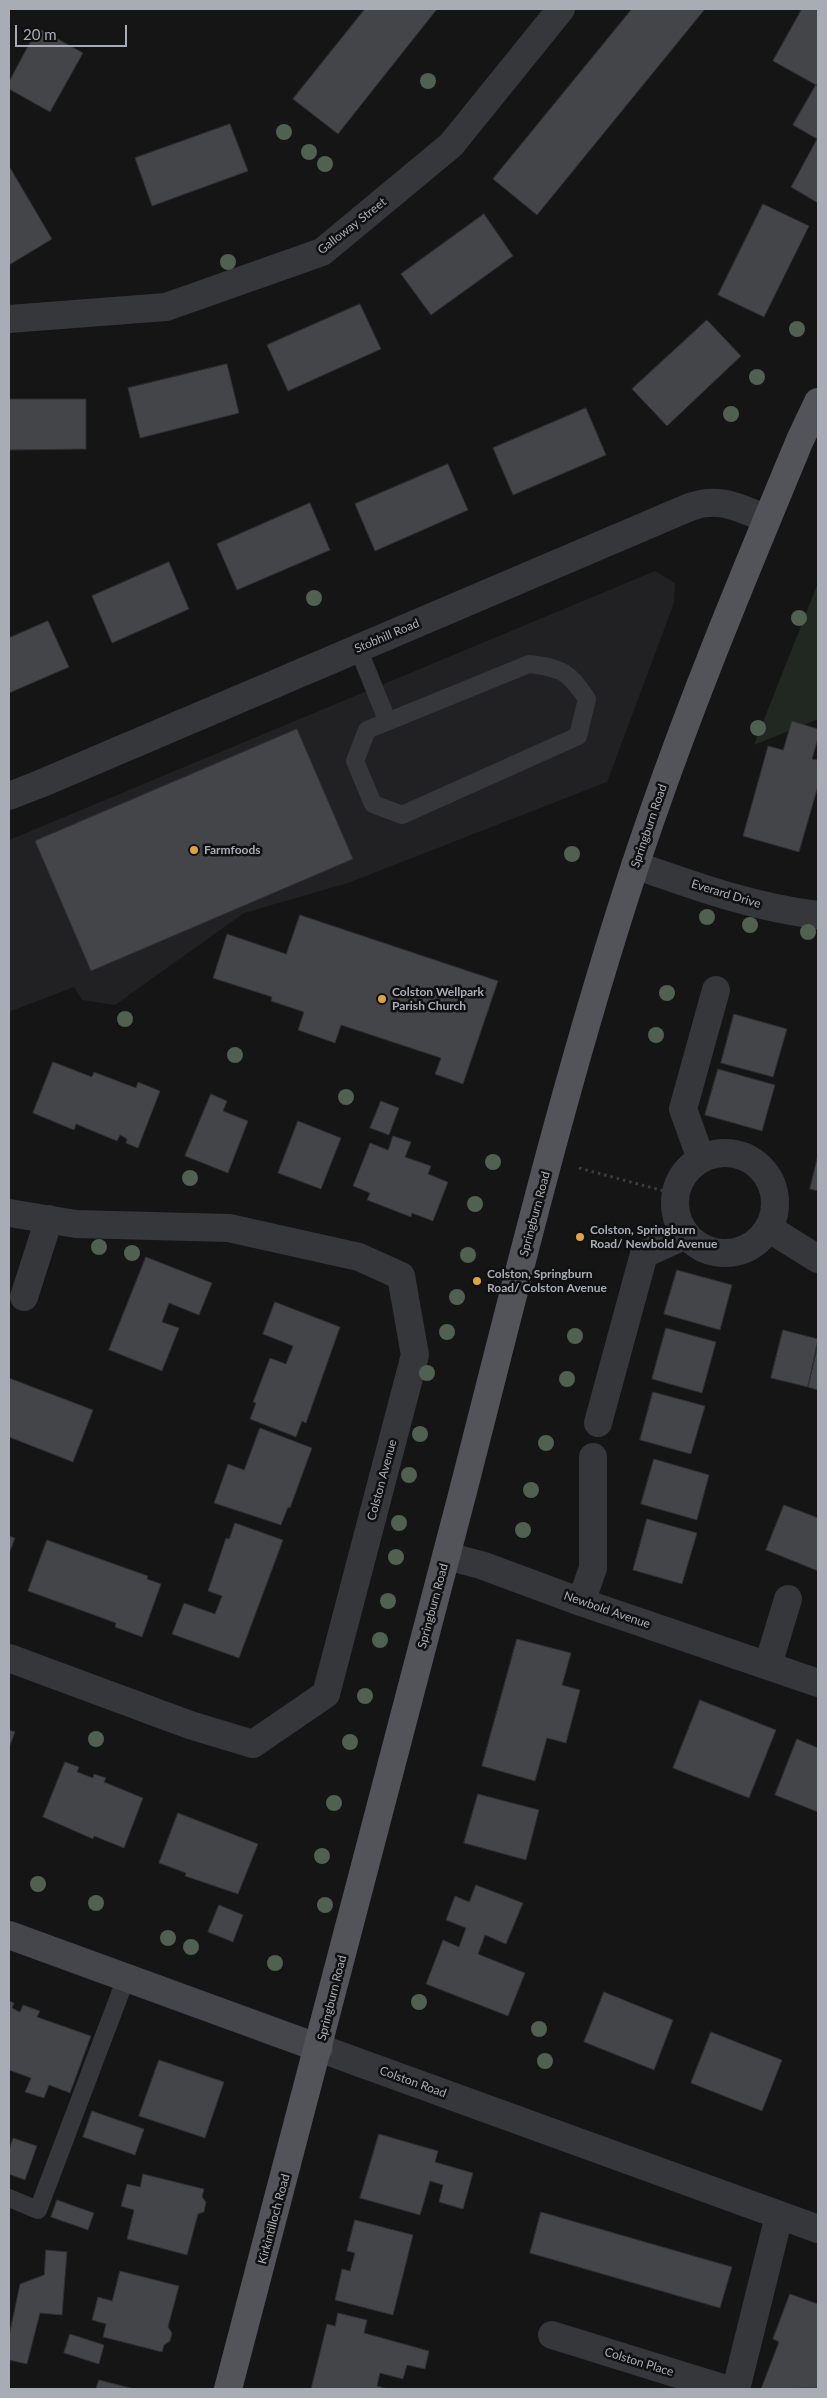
<!DOCTYPE html>
<html>
<head>
<meta charset="utf-8">
<style>
	body { margin:0 }
	#map { position:relative; width:827px; height:2398px; overflow:hidden; background:#151516; font-family:Lato,sans-serif }
	canvas { display:block }
	.frame { position:absolute; inset:0; border:10px solid #a8adb5; pointer-events:none }
	.scale { position:absolute; left:15px; top:25px; width:112px; height:22px; box-sizing:border-box; border:2px solid #a8adb5; border-top:0; padding-left:6px; font-size:15px; line-height:18px; white-space:nowrap; color:#a8adb5; -webkit-text-stroke:4px #101011; paint-order:stroke }
</style>
</head>
<body>
<div id="map">
<canvas width="827" height="2398"></canvas>
<div class="frame"></div>
<div class="scale">20 m</div>
</div>
<script>
const c = document.querySelector('canvas').getContext('2d');
c.lineJoin = 'round';
function fillPath(path, color) {
  c.fillStyle = color;
  c.fill(path, 'evenodd');
}
function strokePath(path, color, width, dash) {
  c.strokeStyle = color;
  c.lineWidth = width;
  c.lineCap = dash ? 'butt' : 'round';
  c.setLineDash(dash || []);
  c.stroke(path);
}
function write(font, color, halo, rows, align = 'center') {
  c.font = font + ' Lato,sans-serif';
  c.lineWidth = 5;
  c.setLineDash([]);
  c.textBaseline = 'middle';
  c.strokeStyle = halo;
  c.fillStyle = color;
  for (const [text, x, y, turn = 0] of rows) {
    c.save();
    c.translate(x, y);
    c.rotate((+turn || 0) * Math.PI / 180);
    c.textAlign = isNaN(turn) ? turn : align;
    if (halo) c.strokeText(text, 0, 0);
    c.fillText(text, 0, 0);
    c.restore();
  }
}
const built = new Path2D(`
	M655,571l20,12 -1,20 -67,179 -259,101 -104,30 -129,92 -33,-5 -8,-13 -65,25v-172z`);
const green = new Path2D(`
	M818,583v136l-64,26z`);
const building = new Path2D(`
	M365,9h72l-99,125 -45,-35z
	M632,9h73l-168,206 -44,-36z
	M802,9h16v77l-45,-25z
	M38,28l45,25 -33,59 -41,-23v-7z
	M816,85l2,1v117l-27,-16 26,-48 -24,-14z
	M230,124l18,47 -96,35 -17,-48z
	M9,166l43,73 -43,26z
	M763,204l46,22 -45,91 -46,-22z
	M484,214l29,42 -82,59 -30,-41z
	M360,304l21,45 -93,42 -21,-46z
	M707,320l34,36 -74,70 -35,-37z
	M227,364l12,49 -99,25 -12,-50z
	M9,399h77v50l-77,1z
	M586,408l20,47 -93,40 -20,-47z
	M448,464l20,46 -93,41 -20,-47z
	M310,503l20,47 -93,40 -20,-46z
	M169,562l20,47 -77,34 -20,-47z
	M48,621l21,46 -60,26v-55z
	M792,721l26,8v9l-6,21 6,1v26l-19,66 -56,-16 25,-90 15,4z
	M297,729l56,130 -262,112 -56,-130z
	M300,915l198,66 -35,103 -28,-10 6,-16 -100,-33 -6,18 -37,-13 6,-18 -33,-11 1,-4 -59,-19 14,-44 59,20z
	M734,1014l53,15 -14,48 -52,-14z
	M53,1062l39,15 2,-5 42,16 2,-6 22,9 -22,57 -12,-5 1,-4 -7,-4 -3,6 -41,-17 -2,6 -41,-17z
	M718,1069l57,16 -13,46 -57,-16z
	M211,1094l16,7 -4,10 25,10 -20,52 -43,-17z
	M381,1101l18,7 -10,27 -19,-7z
	M298,1121l43,17 -20,51 -43,-16z
	M393,1136l18,6 -6,15 26,9 -3,8 20,8 -15,39 -21,-8 -1,4 -44,-17 3,-7 -17,-7 17,-43 18,7z
	M818,1155v36l-8,-2z
	M146,1257l66,26 -13,32 -30,-12 -7,19 17,6 -17,43 -53,-21z
	M677,1270l55,15 -12,45 -56,-16z
	M275,1302l65,25 -34,96 -4,-2 -6,16 -46,-18 6,-16 -3,-1 17,-44 16,6 7,-18 -30,-12z
	M666,1328l50,14 -14,51 -50,-14z
	M783,1330l35,9 -10,48 -37,-9z
	M818,1345v45l-10,-3z
	M9,1378l84,32 -20,52 -64,-25z
	M653,1392l52,14 -14,48 -51,-14z
	M260,1428l52,20 -22,60 -2,-1 -7,18 -67,-22 14,-39 16,6z
	M654,1459l55,16 -12,45 -56,-16z
	M784,1505l34,13v53l-52,-21z
	M647,1519l50,14 -15,51 -49,-14z
	M235,1523l48,17 -44,118 -67,-24 12,-31 31,11 7,-18 -14,-5 18,-53 3,1z
	M9,1536l6,2 -6,16z
	M47,1540l101,36 -1,3 14,5 -19,53 -27,-10 1,-4 -88,-32z
	M517,1639l54,14 -9,32 18,5 -14,53 -19,-5 -12,43 -53,-15z
	M700,1700l76,30 -27,68 -76,-30z
	M9,1730l6,2 -6,16z
	M797,1739l21,9v64l-43,-17z
	M65,1762l14,5 -2,5 16,6 1,-4 12,4 -2,4 39,16 -19,50 -30,-12 -1,3 -50,-22z
	M478,1794l61,16 -13,50 -62,-17z
	M178,1813l80,31 -20,50 -53,-18 1,-3 -27,-10z
	M476,1885l47,18 -17,41 -21,-9 -7,19 47,19 -17,43 -82,-32 17,-44 16,7 7,-19 -20,-8 9,-24 14,6z
	M219,1905l24,10 -10,27 -25,-10z
	M604,1992l69,28 -19,50 -70,-28z
	M9,2001l5,2 -2,5 8,4 3,-7 17,6 -3,6 54,19 -21,57 -21,-8 -5,13 -19,-6 6,-14 -22,-8z
	M711,2032l71,28 -20,51 -71,-28z
	M159,2060l65,22 -19,56 -66,-22z
	M92,2111l52,18 -9,26 -52,-18z
	M379,2134l59,17 -3,11 38,11 -10,36 -24,-7 4,-17 -13,-4 -10,34 -60,-17z
	M13,2138l24,8 -12,34 -16,-6v-23z
	M143,2174l61,15 -2,8 4,5 -2,10 -6,2 -11,41 -60,-16 7,-29 -13,-4 6,-22 13,3z
	M57,2200l37,13 -6,17 -37,-13z
	M541,2212l191,55 -12,41 -190,-55z
	M355,2220l58,15 -20,80 -58,-15 7,-31 8,2 5,-18 -8,-2z
	M46,2250l21,2 -5,63 -22,-2 -13,51 -18,-4v-24l11,-52 24,-9z
	M120,2271l59,15 -11,41 4,6 -2,8 -6,4 -2,7 -59,-15 3,-13 -14,-4 6,-23 14,4z
	M790,2294l28,10v84l-57,1 18,-47 -6,-3z
	M338,2313l29,7 -3,13 65,18 -4,18 -18,-4 -4,14 -23,-6 -3,13 11,3h-77l16,-65 8,2z
	M70,2334l34,11 -5,19 -35,-11z
	M99,2380l35,9h-38z`);
const path = new Path2D(`
	M579,1168l96,26`);
const service = new Path2D(`
	M358,648l29,72
	M529,664c33,4 39,7 58,35l-9,37 -176,79 -29,-11 -18,-43 12,-31z
	M9,2198l29,12 88,-232`);
const minor = new Path2D(`
	M9,319l157,-12 156,-55 129,-107 110,-136
	M9,796l31,-12 650,-277c30,-11 49,1 77,12
	M635,865c60,21 120,43 183,50
	M675 1203a50 50 0 1 1 100 0a50 50 0 1 1-100 0Z
	M701,1159l-18,-50 33,-119
	M9,1213l67,11 153,4 130,29 42,19 14,79 -89,339 -73,50 -63,-19 -181,-67
	M768,1228l50,31
	M24,1297l25,-78
	M598,1423l46,-169 42,-19
	M446,1556l35,9 100,37 237,81
	M581,1602l12,-34v-111
	M768,1665l20,-66
	M552,2335l174,54
	M736,2389l43,-173`);
const tertiary = new Path2D(`
	M319,2048l499,181`);
const secondary = new Path2D(`
	M9,1935l310,113`);
const primary = new Path2D(`
	M228,2389c79,-296 156,-593 233,-890 54,-210 105,-423 173,-630 48,-146 107,-287 166,-429l18,-38`);
const trees = [
	[428,81],
	[284,132],
	[309,152],
	[325,164],
	[228,262],
	[797,329],
	[757,377],
	[731,414],
	[314,598],
	[799,618],
	[758,728],
	[572,854],
	[707,917],
	[750,925],
	[808,932],
	[667,993],
	[125,1019],
	[656,1035],
	[235,1055],
	[346,1097],
	[493,1162],
	[190,1178],
	[475,1204],
	[99,1247],
	[132,1253],
	[468,1255],
	[457,1297],
	[447,1332],
	[575,1336],
	[427,1373],
	[567,1379],
	[420,1434],
	[546,1443],
	[409,1475],
	[531,1490],
	[399,1523],
	[523,1530],
	[396,1557],
	[388,1601],
	[380,1640],
	[365,1696],
	[96,1739],
	[350,1742],
	[334,1803],
	[322,1856],
	[38,1884],
	[96,1903],
	[325,1905],
	[168,1938],
	[191,1947],
	[275,1963],
	[419,2002],
	[539,2029],
	[545,2061]
];
const markers = [
	[194,850,5,"#e0a343"],
	[382,999,5,"#e0a343"],
	[580,1237,5,"#e0a343"],
	[477,1281,5,"#e0a343"]
];
const streetNames = [
	["Galloway Street",352,226,-38],
	["Stobhill Road",387,636,-23],
	["Springburn Road",649,826,-71],
	["Everard Drive",726,894,17],
	["Springburn Road",535,1214,-75],
	["Colston Avenue",382,1480,-75],
	["Springburn Road",433,1606,-75],
	["Newbold Avenue",607,1610,19],
	["Springburn Road",332,1998,-76],
	["Colston Road",413,2082,20],
	["Kirkintilloch Road",274,2219,-75],
	["Colston Place",639,2362,17]
];
const poiNames = [
	["Farmfoods",204,850],
	["Colston Wellpark",392,992],
	["Parish Church",392,1006],
	["Colston, Springburn",590,1230],
	["Road/ Newbold Avenue",590,1244],
	["Colston, Springburn",487,1274],
	["Road/ Colston Avenue",487,1288]
];
fillPath(built, '#212123');
fillPath(green, '#212822');
fillPath(building, '#444549');
strokePath(building, '#2f2f32', 1);
strokePath(path, '#3c3e42', 3, [2.5, 4]);
strokePath(service, '#36373b', 18);
strokePath(minor, '#36373b', 28);
strokePath(tertiary, '#36373b', 28);
strokePath(secondary, '#44464b', 28);
strokePath(primary, '#52545a', 28);
c.fillStyle = '#506051';
for (const [x, y] of trees) {
  c.beginPath();
  c.arc(x, y, 8, 0, 2 * Math.PI);
  c.fill();
}
for (const [x, y, r, color] of markers) {
  const dot = new Path2D();
  dot.arc(x, y, r, 0, 2 * Math.PI);
  c.fillStyle = color;
  c.fill(dot);
  strokePath(dot, '#101011', 2);
}
write('12px', '#a8adb5', '#101011', streetNames);
write('bold 12px', '#a8adb5', '#101011', poiNames, 'left');
</script>
</body>
</html>
